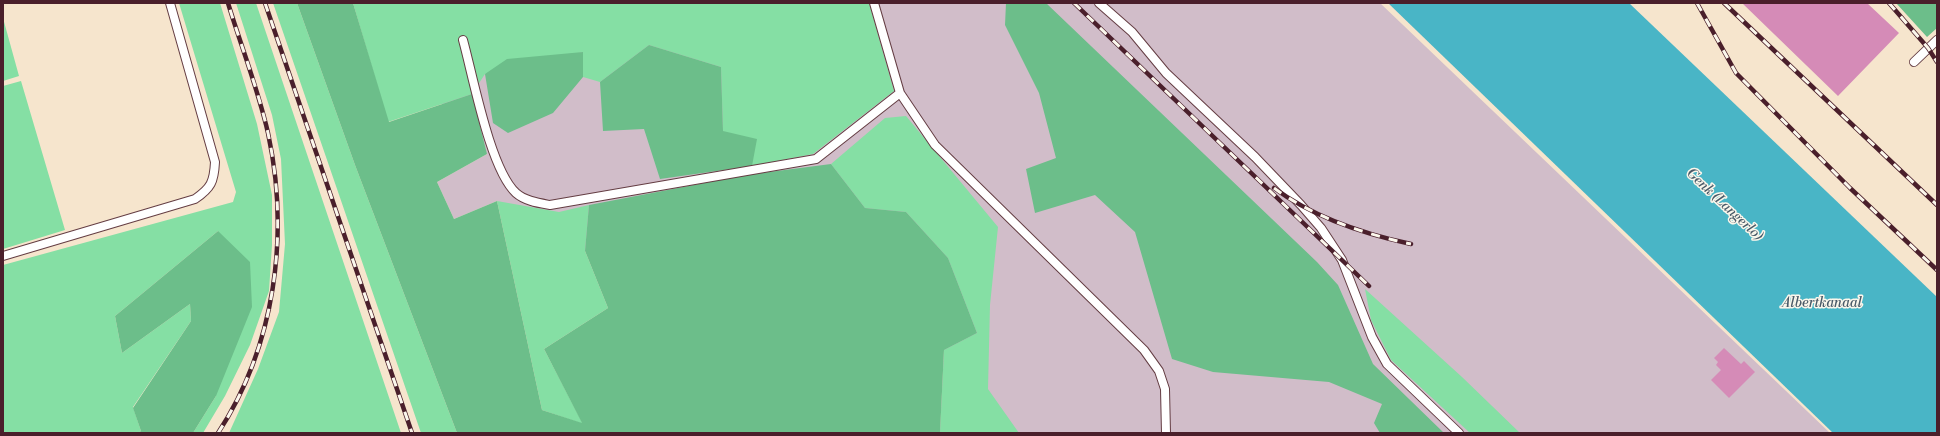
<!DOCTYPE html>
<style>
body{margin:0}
#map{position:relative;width:1940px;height:436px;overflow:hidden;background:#f6e5cd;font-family:"Libre Bodoni",serif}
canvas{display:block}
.frame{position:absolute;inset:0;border:4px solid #4a1f2b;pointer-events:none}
</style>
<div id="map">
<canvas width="1940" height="436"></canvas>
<div class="frame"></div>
</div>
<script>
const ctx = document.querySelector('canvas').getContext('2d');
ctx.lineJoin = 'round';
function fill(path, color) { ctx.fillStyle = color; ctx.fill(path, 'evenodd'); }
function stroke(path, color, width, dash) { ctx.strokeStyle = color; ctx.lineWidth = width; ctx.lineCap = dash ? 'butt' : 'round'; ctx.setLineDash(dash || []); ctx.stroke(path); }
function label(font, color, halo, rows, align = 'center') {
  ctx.font = font + ' "Libre Bodoni",serif'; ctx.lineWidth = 3; ctx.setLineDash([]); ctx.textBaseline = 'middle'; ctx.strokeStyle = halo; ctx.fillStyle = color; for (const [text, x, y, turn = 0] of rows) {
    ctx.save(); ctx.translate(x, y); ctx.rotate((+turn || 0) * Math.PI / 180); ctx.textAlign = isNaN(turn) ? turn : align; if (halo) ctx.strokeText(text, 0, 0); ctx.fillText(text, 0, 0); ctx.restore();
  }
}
fill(new Path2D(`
 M353,3H1380L1830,433H940L944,350L585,251L497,201L454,219L437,182L487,154Z`), '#d1bdc9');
fill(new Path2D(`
 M179,3H220L257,124L272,195V245L269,291L250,345L225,396L203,433H193L216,396L218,231L115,316L122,353L190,304L191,321L133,407L141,431L138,433H3V265L233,202L236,192Z
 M236,3H256L401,433H229L258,369L279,312L285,244L281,159L272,115Z
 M273,3H297L355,165L457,433H421Z
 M353,3H869L894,91L813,154L752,166L723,131L721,67L649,45L600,82L583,77V52L485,74L472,94L388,122Z
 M3,18L19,76L3,81Z
 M21,81L65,230L3,249V86Z
 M906,116L998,227L990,305L988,389L1019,433H940L944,350L977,333L948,258L906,212L865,208L831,164L885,118Z
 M497,201L559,212L589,205L585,251L608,308L544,349L583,424L542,410Z
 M1365,289L1462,377L1520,433H1470L1391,360L1371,320Z`), '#85dfa4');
fill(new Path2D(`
 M297,3H353L389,122L472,94L487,154L437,182L454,219L497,201L542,410L582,423L544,349L608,308L585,251L589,205L746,175L831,164L865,208L906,212L948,258L977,333L944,350L940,433H457L355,165Z
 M1006,3H1046L1317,262L1338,285L1373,364L1444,433H1380L1374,423L1382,404L1329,382L1213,372L1172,359L1135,232L1095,195L1035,213L1026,169L1056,158L1039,93L1005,25Z
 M1896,3H1937V28L1927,37Z
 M649,45L721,67L723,131L757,139L752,166L660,179L644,129L603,131L600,82Z
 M583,52V77L553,113L508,133L493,123L485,74L507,59Z
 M218,231L250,262L252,307L216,396L193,433H138L141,431L133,408L191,321L190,304L122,353L115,316Z`), '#6cbe8a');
fill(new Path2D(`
 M1388,3H1629L1937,297V433H1833Z`), '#49b5c6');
fill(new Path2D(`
 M1742,3H1867L1899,33L1838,96Z
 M1724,348L1741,364L1744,361L1755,372L1729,398L1711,380L1721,370L1716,365L1718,362L1714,358Z`), '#d58bb7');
const service = new Path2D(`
 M874,3L900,93L935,145L1144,350L1159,371L1165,389L1166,433
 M1099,3L1132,32L1166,73L1255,157L1301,205L1321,228L1342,260L1372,337L1387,364L1459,433
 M463,40C473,76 490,169 516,193C525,201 539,203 550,205L816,159L900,93
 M1914,62L1937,40
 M3,256L195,199C211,188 214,182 215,162L170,3`);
stroke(service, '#643d43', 10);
stroke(service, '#fff', 8);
const rail = new Path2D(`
 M265,3L412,433
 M1074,3L1369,286
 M1697,3L1736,73L1850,188L1937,270
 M1724,3L1937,205
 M1889,3L1928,48L1937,62
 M1274,188C1313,217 1364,234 1411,244
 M218,433C275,346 290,235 268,133C258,89 241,46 228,3`);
stroke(rail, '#4a1f2b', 4.5);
stroke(rail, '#fbf7ec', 3, [9]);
label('italic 14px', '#4a5b69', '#fbf7ec', [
 ["Genk (Langerlo)",1724,205,43],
 ["Albertkanaal",1822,304]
]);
</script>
